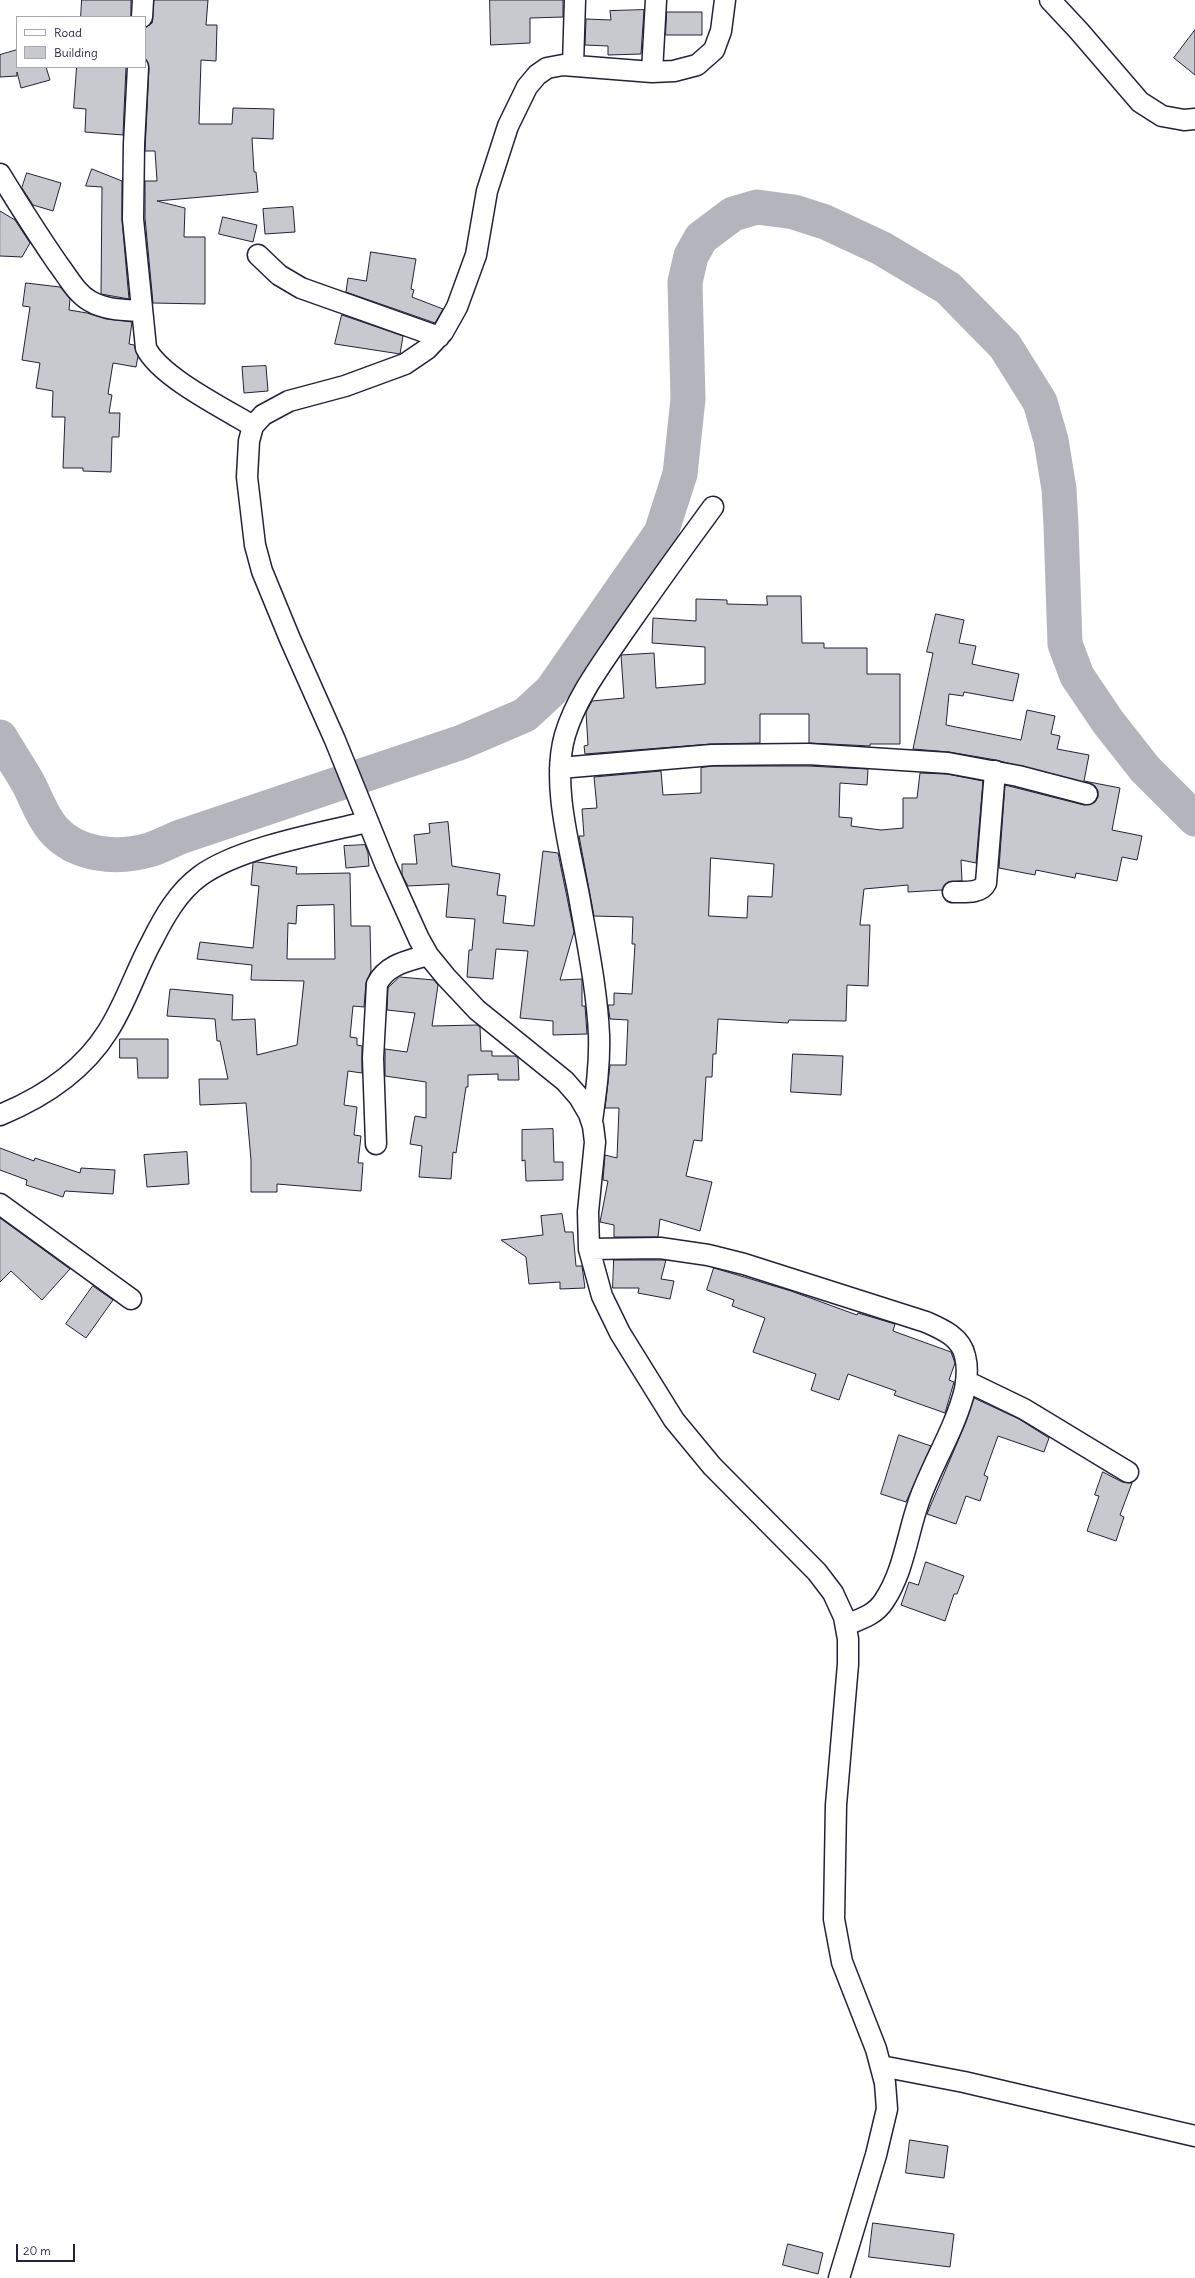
<!DOCTYPE html>
<style>
body{margin:0}
#map{position:relative;width:1195px;height:2278px;overflow:hidden;background:#fff;font-family:Delius,sans-serif}
canvas{display:block}
.legend{position:absolute;left:16px;top:16px;width:130px;height:52px;box-sizing:border-box;background:#fff;border:1px solid #a7a7b1;margin:0;padding:5px 7px;list-style:none;font-size:12px;color:#22223b}
.legend li{display:flex;align-items:center;gap:8px;height:20px}
.legend b{width:20px;border:1px solid #a7a7b1}
.scale{position:absolute;left:16px;top:2244px;width:59px;height:18px;box-sizing:border-box;border:2px solid #22223b;border-top:0;padding-left:5px;font-size:12px;line-height:14px;white-space:nowrap;color:#22223b;-webkit-text-stroke:3px #fff;paint-order:stroke}
</style>
<div id="map">
<canvas width="1195" height="2278"></canvas>
<ul class="legend">
<li><b style="height:5px;background:#fff"></b>Road</li>
<li><b style="height:11px;background:#c8c8cf"></b>Building</li>
</ul>
<div class="scale">20 m</div>
</div>
<script>
const ctx = document.querySelector('canvas').getContext('2d');
ctx.lineJoin = 'round';
function stroke(path, color, width, dash) { ctx.strokeStyle = color; ctx.lineWidth = width; ctx.lineCap = dash ? 'butt' : 'round'; ctx.setLineDash(dash || []); ctx.stroke(path); }
function fill(path, color) { ctx.fillStyle = color; ctx.fill(path, 'evenodd'); }
stroke(new Path2D(`
 M0,737C9,752 18,766 27,781C36,797 41,815 53,829C76,856 117,859 149,850C160,847 170,841 180,837L462,742L525,715L552,690L661,533L680,474L688,399L685,282L691,256L701,238L733,214L757,207L794,212L825,222L881,248L948,288L1005,346L1040,402L1051,440L1059,489L1061,526L1065,644L1077,676L1108,722L1145,769L1195,819`), '#b4b4bc', 35);
const building = new Path2D(`
 M82,0H131V17H81Z
 M154,0H208L206,25H217L216,61L201,60L199,124H232L233,108L274,109L273,139L252,138L254,172H256L258,192L157,201L185,208L184,237H205V304L153,303L145,218V181H157L155,151H145L149,68L145,58V28L152,23Z
 M490,0H563V17L530,18V43L491,45Z
 M644,10L641,54L608,55V46L585,45L586,19L611,20L610,11Z
 M667,12H702V35H666Z
 M1195,30V75L1174,58Z
 M17,50V67H46L50,80L21,88L17,72V76L0,77V55Z
 M77,67H126L123,135L85,132L86,109L74,108Z
 M92,169L122,181V220L129,299L101,294L102,187L86,186Z
 M27,173L61,183L53,211L33,205L22,188Z
 M293,207L295,232L265,234L263,209Z
 M0,211L15,220L30,243L22,257L0,256Z
 M223,217L257,225L253,242L219,234Z
 M371,252L416,259L411,289L414,290L412,297L443,309L435,323L346,292L348,278L366,281Z
 M26,283L60,287L70,299L69,310L87,313L106,319L132,322L129,344L134,345L138,356L136,367L113,363L108,394L112,395L109,413H120L119,437H112L111,472L83,471V468H63L65,417H52L53,391L36,388L40,363L22,360L30,307L23,306Z
 M342,315L403,336L400,354L335,344Z
 M266,366L268,391L244,393L242,367Z
 M767,596H801L802,643H824V648H867V674H900V744H870V746L809,743V714H760V743L711,744L585,754L584,746L588,745L586,712L592,701L624,698L621,655L654,653L656,688L705,684V647L652,643L653,618L696,621V599L727,600V604L767,605Z
 M936,614L964,620L959,643L976,646L972,664L1019,674L1013,701L964,692L963,696L949,694L946,725L1021,740L1027,710L1055,716L1051,734L1060,736L1057,749L1089,755L1084,781L1120,788L1112,830L1142,836L1137,860L1122,857L1117,881L1076,873L1075,878L1036,870L1035,875L999,868L1005,785L1084,805L1095,802L1098,797V791L1095,786L996,760L949,752L913,749L933,653L927,652Z
 M713,766H808L868,769L867,785L840,783L839,817L852,818L851,826L881,830L903,828V798H917L920,773L947,774L983,781L976,863L961,860L962,881L948,882L942,890L908,892V885L864,889L860,925H870L868,986L847,985L846,1021L789,1020L788,1023L718,1019L716,1054H713L712,1077H706L702,1141L694,1140L686,1176L712,1182L700,1231L660,1219L658,1237H614V1225L600,1222L608,1181L603,1180L605,1155L617,1158L619,1108H605L610,1065H626L628,1020L610,1019L608,1005H614V993L632,994L635,944H632L633,917L594,916L579,836H584L582,809L597,808L594,777L661,771L663,795L701,793V768ZM711,858L774,864L772,897L748,896L747,918L709,916Z
 M448,822L452,866L500,874L497,895L506,896L503,923L534,926L543,851L558,853L574,932L560,980L582,979V1006H585L587,1034L553,1035V1021L520,1018L528,951L496,949L493,979L467,977L469,950H472L475,919L446,917L449,884L408,886L402,875V864H417L414,835L430,833L429,824Z
 M365,845L368,853L369,866L346,868L344,846Z
 M257,862L297,867L296,874L350,873L351,926H370L371,971L366,983L364,1007L353,1006L350,1037L357,1038V1045L362,1046V1073L348,1071L344,1105L357,1107L354,1135L361,1136L358,1163H363L361,1191L277,1184V1192H251V1160L246,1103L200,1105L199,1079H228L220,1041H217L215,1019L167,1016L170,989L233,995L232,1020L255,1019L257,1055L297,1045L304,981L251,980L252,965L197,959L200,942L253,948L259,886L251,885L253,863ZM334,905L335,959H287L288,923L296,924L297,906Z
 M400,977L434,980L438,985L432,1026L477,1025L480,1027L481,1051H492V1056H515L518,1058L519,1080H498V1074L468,1075V1087H466L456,1153L453,1152L451,1179L419,1177L422,1146L410,1144L415,1116L426,1118V1082L385,1076V1049L407,1052L415,1013L387,1010L388,988Z
 M120,1039H168V1078H138L137,1058H120Z
 M793,1054L843,1056L841,1095L791,1092Z
 M553,1129L554,1162H563V1180L526,1181L525,1160L522,1161V1130Z
 M0,1148L34,1161L35,1158L80,1173L81,1168L115,1170L113,1194L65,1191L63,1197L26,1185L27,1180L0,1170Z
 M187,1152L189,1184L147,1187L144,1155Z
 M562,1214L565,1232H573L576,1266H582L585,1288L560,1289V1282L529,1284L526,1257L501,1240L543,1235L541,1216Z
 M0,1218L70,1269L42,1300L11,1271L0,1282Z
 M614,1260H666L661,1279L674,1281L670,1299L638,1293L639,1288H613Z
 M714,1268L791,1291L857,1315L858,1313L895,1324L893,1331L951,1352L955,1363L949,1380L954,1382L945,1413L894,1395L896,1391L848,1374L839,1400L811,1390L816,1374L753,1352L765,1318L732,1306L734,1300L707,1290Z
 M93,1286L113,1300L86,1338L66,1324Z
 M974,1398L1019,1419L1049,1438L1044,1452L998,1436L984,1475L988,1477L980,1501L966,1496L956,1524L927,1514L966,1422Z
 M899,1435L931,1446L906,1502L881,1494Z
 M1103,1472L1122,1482L1132,1483L1120,1515L1124,1517L1116,1541L1087,1531L1099,1496L1095,1495Z
 M926,1562L964,1576L957,1594H954L945,1621L901,1605L909,1582L918,1585Z
 M910,2140L948,2146L944,2178L906,2173Z
 M873,2223L954,2234L950,2267L869,2257Z
 M788,2244L823,2253L818,2274L783,2265Z`);
fill(building, '#c8c8cf');
stroke(building, '#22223b', 1);
const minor = new Path2D(`
 M725,0L721,31L714,50L697,65L674,71L652,72L563,65L547,68L537,75L527,87L508,126L487,191L476,255L457,307L443,332L427,349L405,364L345,386L289,401L263,415L253,426L249,441L247,477L255,545L262,571L290,639L335,740L386,866L419,939L428,955L446,977L477,1010L565,1081L579,1097L589,1114L593,1126L595,1142L588,1212L589,1249L602,1296L620,1333L674,1420L712,1466L817,1572L833,1593L844,1617L848,1639V1664L836,1805L834,1919L842,1962L876,2049L885,2083L887,2109L876,2155L839,2278
 M1050,0L1079,31L1140,102L1162,116L1184,120L1195,119
 M142,17L143,0
 M573,65L575,0
 M138,67L134,144L133,219L146,348C160,377 225,409 253,426
 M652,72L656,0
 M0,174C19,205 38,235 58,264C68,277 76,293 90,301C105,310 125,310 141,311
 M258,255L279,275L301,288L439,337
 M560,768L712,755L808,754L948,763L1018,776L1087,794
 M953,892C964,892 981,894 986,883L995,771
 M0,1115C44,1097 83,1071 108,1031C126,1003 136,970 152,941C164,917 178,892 200,876C238,848 320,833 367,822
 M592,1121C596,1092 600,1064 599,1035C597,989 587,942 579,896C570,848 551,783 565,735C576,698 601,665 622,634C652,591 682,549 713,507
 M376,1144L373,1058L377,984C387,964 408,961 428,955
 M0,1204L131,1299
 M589,1249L660,1248L708,1255L744,1264L926,1322C942,1329 961,1337 965,1356C968,1367 967,1378 965,1389C956,1427 932,1464 919,1501C907,1535 904,1571 884,1601C875,1615 861,1619 846,1625
 M966,1381L1024,1409L1128,1472
 M881,2066L964,2082L1195,2136`);
stroke(minor, '#22223b', 23);
stroke(minor, '#fff', 20);
</script>
